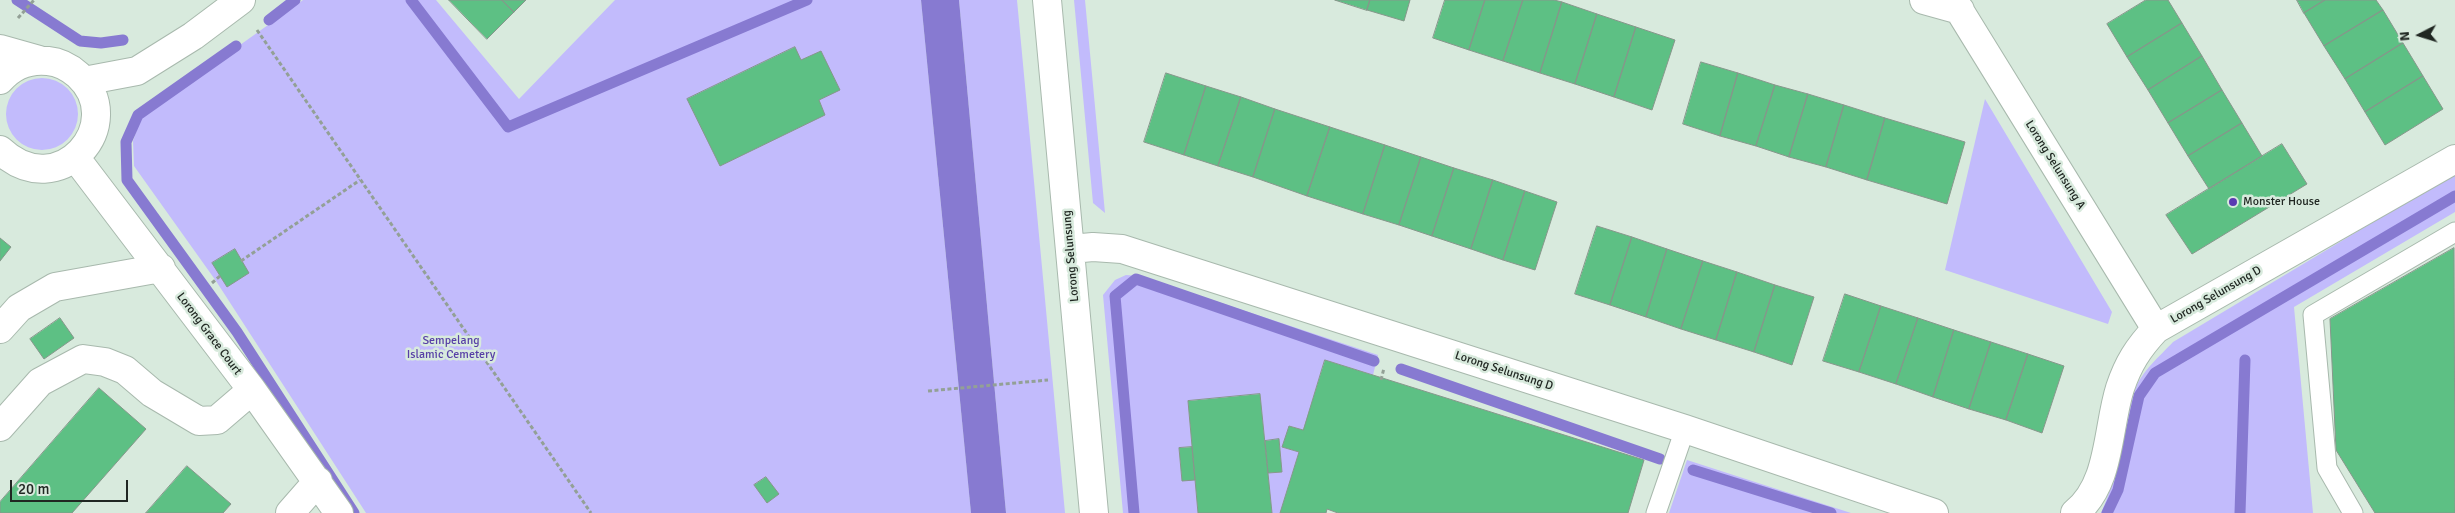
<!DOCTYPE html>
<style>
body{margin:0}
#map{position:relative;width:2455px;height:513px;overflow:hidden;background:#d8eadd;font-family:Signika,sans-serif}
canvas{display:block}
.north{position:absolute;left:2395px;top:10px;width:50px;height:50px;-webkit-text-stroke:4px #d8eadd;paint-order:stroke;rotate:265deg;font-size:14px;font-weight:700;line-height:20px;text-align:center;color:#202722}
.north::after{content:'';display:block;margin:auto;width:18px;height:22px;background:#202722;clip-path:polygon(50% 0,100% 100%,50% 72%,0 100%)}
.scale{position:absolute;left:10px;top:480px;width:118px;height:22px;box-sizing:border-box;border:2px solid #202722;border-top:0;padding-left:6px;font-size:15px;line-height:18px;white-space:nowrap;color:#202722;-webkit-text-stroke:4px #d8eadd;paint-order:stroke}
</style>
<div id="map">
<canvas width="2455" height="513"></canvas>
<div class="north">N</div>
<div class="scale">20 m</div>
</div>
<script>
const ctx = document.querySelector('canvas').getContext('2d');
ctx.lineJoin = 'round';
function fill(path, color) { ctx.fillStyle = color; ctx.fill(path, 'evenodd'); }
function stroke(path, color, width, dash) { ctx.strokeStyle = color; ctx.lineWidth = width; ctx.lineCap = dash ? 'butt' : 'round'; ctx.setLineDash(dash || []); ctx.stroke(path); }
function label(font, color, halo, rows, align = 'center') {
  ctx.font = font + ' Signika,sans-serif'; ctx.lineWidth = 5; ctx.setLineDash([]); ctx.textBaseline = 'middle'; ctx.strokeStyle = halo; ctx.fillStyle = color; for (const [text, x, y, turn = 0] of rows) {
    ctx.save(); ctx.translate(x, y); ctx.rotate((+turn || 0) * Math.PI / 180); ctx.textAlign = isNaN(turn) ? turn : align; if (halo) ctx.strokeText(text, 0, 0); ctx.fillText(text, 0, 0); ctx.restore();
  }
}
fill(new Path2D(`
 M303,0H436L519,99L615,0H921L971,513H366L216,281L134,166L133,141L142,115Z
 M959,0H1017L1065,513H1006Z
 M1074,0H1085L1105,213L1093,203Z
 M6 114a36 36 0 1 1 72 0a36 36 0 1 1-72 0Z
 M1985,99L2112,312L2108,324L1945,270Z
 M2455,173V212L2294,307L2313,513H2101C2120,472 2121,431 2135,390C2141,372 2160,356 2173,342Z
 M1126,275L1140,276L1378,355L1373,375L1325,360L1303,430L1289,426L1282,447L1299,452L1280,513H1272L1268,473L1282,472L1279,440L1265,441L1260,394L1188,401L1192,447L1179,448L1182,480H1195L1198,513H1123L1103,295L1115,280Z
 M1687,460L1851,513H1669Z`), '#c2bbfc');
fill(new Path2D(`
 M921,0H959L1006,513H971Z`), '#877ad1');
stroke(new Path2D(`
 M17,0L80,41L101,43L123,40
 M411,0L508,127L807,0
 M269,20L295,0
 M236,46L138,115L126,142L127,180L237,332L354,513
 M1401,369L1660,459
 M1693,470L1831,513
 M1134,513L1115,296L1136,279L1374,361
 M2107,513L2118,490L2139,396L2155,373L2455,196
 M2240,513L2245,360`), '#877ad1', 11);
const building = new Path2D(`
 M449,0H502L514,12L487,39Z
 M502,0H526L514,12Z
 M1335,0H1370L1367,10Z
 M1370,0H1410L1404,21L1367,10Z
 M1445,0H1485L1469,50L1433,38Z
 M1485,0H1523L1503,61L1469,50Z
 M1523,0H1554L1562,2L1540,73L1503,61Z
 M2146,0H2168L2182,23L2127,57L2107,24Z
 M2297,0H2325L2304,13Z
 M2325,0H2376L2383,10L2324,46L2304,13Z
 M1562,2L1597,14L1575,84L1540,73Z
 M2383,10L2403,43L2345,79L2324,46Z
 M1597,14L1636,27L1614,97L1575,84Z
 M2182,23L2202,56L2148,90L2127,57Z
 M1636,27L1675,40L1652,110L1614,97Z
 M2403,43L2423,76L2365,112L2345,79Z
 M795,47L801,60L821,51L840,90L819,100L825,115L720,166L687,99Z
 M2202,56L2222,90L2168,123L2148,90Z
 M1701,62L1738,73L1720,136L1683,124Z
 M1166,73L1206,86L1184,155L1144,142Z
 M1738,73L1775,85L1756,146L1720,136Z
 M2423,76L2443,109L2385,145L2365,112Z
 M1775,85L1808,94L1789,157L1756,146Z
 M1206,86L1241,97L1218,166L1184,155Z
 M2222,90L2242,123L2188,156L2168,123Z
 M1808,94L1844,105L1826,167L1789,157Z
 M1241,97L1275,109L1253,177L1218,166Z
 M1844,105L1885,118L1867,180L1826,167Z
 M1275,109L1330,127L1307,196L1253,177Z
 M1885,118L1965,142L1947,204L1867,180Z
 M2242,123L2262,156L2209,189L2188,156Z
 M1330,127L1385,145L1363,214L1307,196Z
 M2282,144L2307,184L2192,254L2166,215Z
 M1385,145L1421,157L1399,225L1363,214Z
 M1421,157L1454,168L1432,236L1399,225Z
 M1454,168L1493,180L1471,249L1432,236Z
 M1493,180L1525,191L1503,260L1471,249Z
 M1525,191L1557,202L1535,270L1503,260Z
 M1597,226L1632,237L1610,305L1575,294Z
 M1632,237L1667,249L1646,317L1610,305Z
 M0,238L11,247L0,261Z
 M2454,248L2455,513H2375L2336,450L2330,319Z
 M235,249L249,273L227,287L212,263Z
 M1667,249L1703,261L1681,329L1646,317Z
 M1703,261L1737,272L1716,340L1681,329Z
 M1737,272L1775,285L1754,352L1716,340Z
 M1775,285L1814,297L1792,365L1754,352Z
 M1845,294L1881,306L1859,372L1823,361Z
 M1881,306L1918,318L1896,384L1859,372Z
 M60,318L74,338L44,359L30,339Z
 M1918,318L1954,330L1933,397L1896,384Z
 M1954,330L1991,342L1969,409L1933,397Z
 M1991,342L2028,354L2006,420L1969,409Z
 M2028,354L2064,366L2042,433L2006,420Z
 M1325,360L1644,460L1628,513H1338L1327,509L1326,513H1280L1299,452L1282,447L1289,426L1303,430Z
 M99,388L146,429L72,513H0V502Z
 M1260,394L1272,513H1198L1188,401Z
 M1279,439L1282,472L1268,473L1265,441Z
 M1192,447L1195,480L1182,481L1179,448Z
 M187,466L231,504L223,513H146Z
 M766,477L779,494L767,503L754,485Z`);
fill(building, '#5dc084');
stroke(building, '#86978b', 1);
const service = new Path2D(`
 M1656,513L1685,429
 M2353,513L2327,468L2313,315L2455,232`);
const minor = new Path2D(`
 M1047,0L1094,513
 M1924,0L1960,10
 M1953,0L2156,329
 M0,49L39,60
 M0,80C12,66 29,59 48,61C59,62 69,67 78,75C130,123 59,206 0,150
 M84,81L137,71L193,36L241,0
 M75,157L252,390L339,513
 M1071,249L1093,247L1122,249L1685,429L1934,513
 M0,329L19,308L55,287L161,268
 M0,427L40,382L83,359L105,362L125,370L152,393L199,421L217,420L252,390
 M290,513L318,481
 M2075,513C2111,484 2107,429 2120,388C2128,364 2138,348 2156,329L2455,159`);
stroke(service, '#a8b9ad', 21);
stroke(minor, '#a8b9ad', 30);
stroke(new Path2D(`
 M18,18L34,0
 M257,30L591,513
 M241,261L360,180
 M212,283L220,276
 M1381,380L1384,368
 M928,391L1048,380`), '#93a096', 3, [4, 2.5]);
stroke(service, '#fff', 19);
stroke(minor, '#fff', 28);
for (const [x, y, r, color] of [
 [2233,202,5,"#593ab2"]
]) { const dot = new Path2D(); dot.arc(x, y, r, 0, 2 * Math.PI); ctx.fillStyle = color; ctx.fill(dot); stroke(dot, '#d8eadd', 2); }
label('12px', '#202722', '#d8eadd', [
 ["Lorong Selunsung A",2055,165,58],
 ["Lorong Selunsung",1071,256,-95],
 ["Lorong Selunsung D",2216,295,-30],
 ["Lorong Grace Court",209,334,53],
 ["Lorong Selunsung D",1504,371,18]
]);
label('12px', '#202722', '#d8eadd', [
 ["Monster House",2243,202]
], 'left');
label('12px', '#573fa6', '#d8eadd', [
 ["Sempelang",451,341],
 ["Islamic Cemetery",451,355]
]);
</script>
